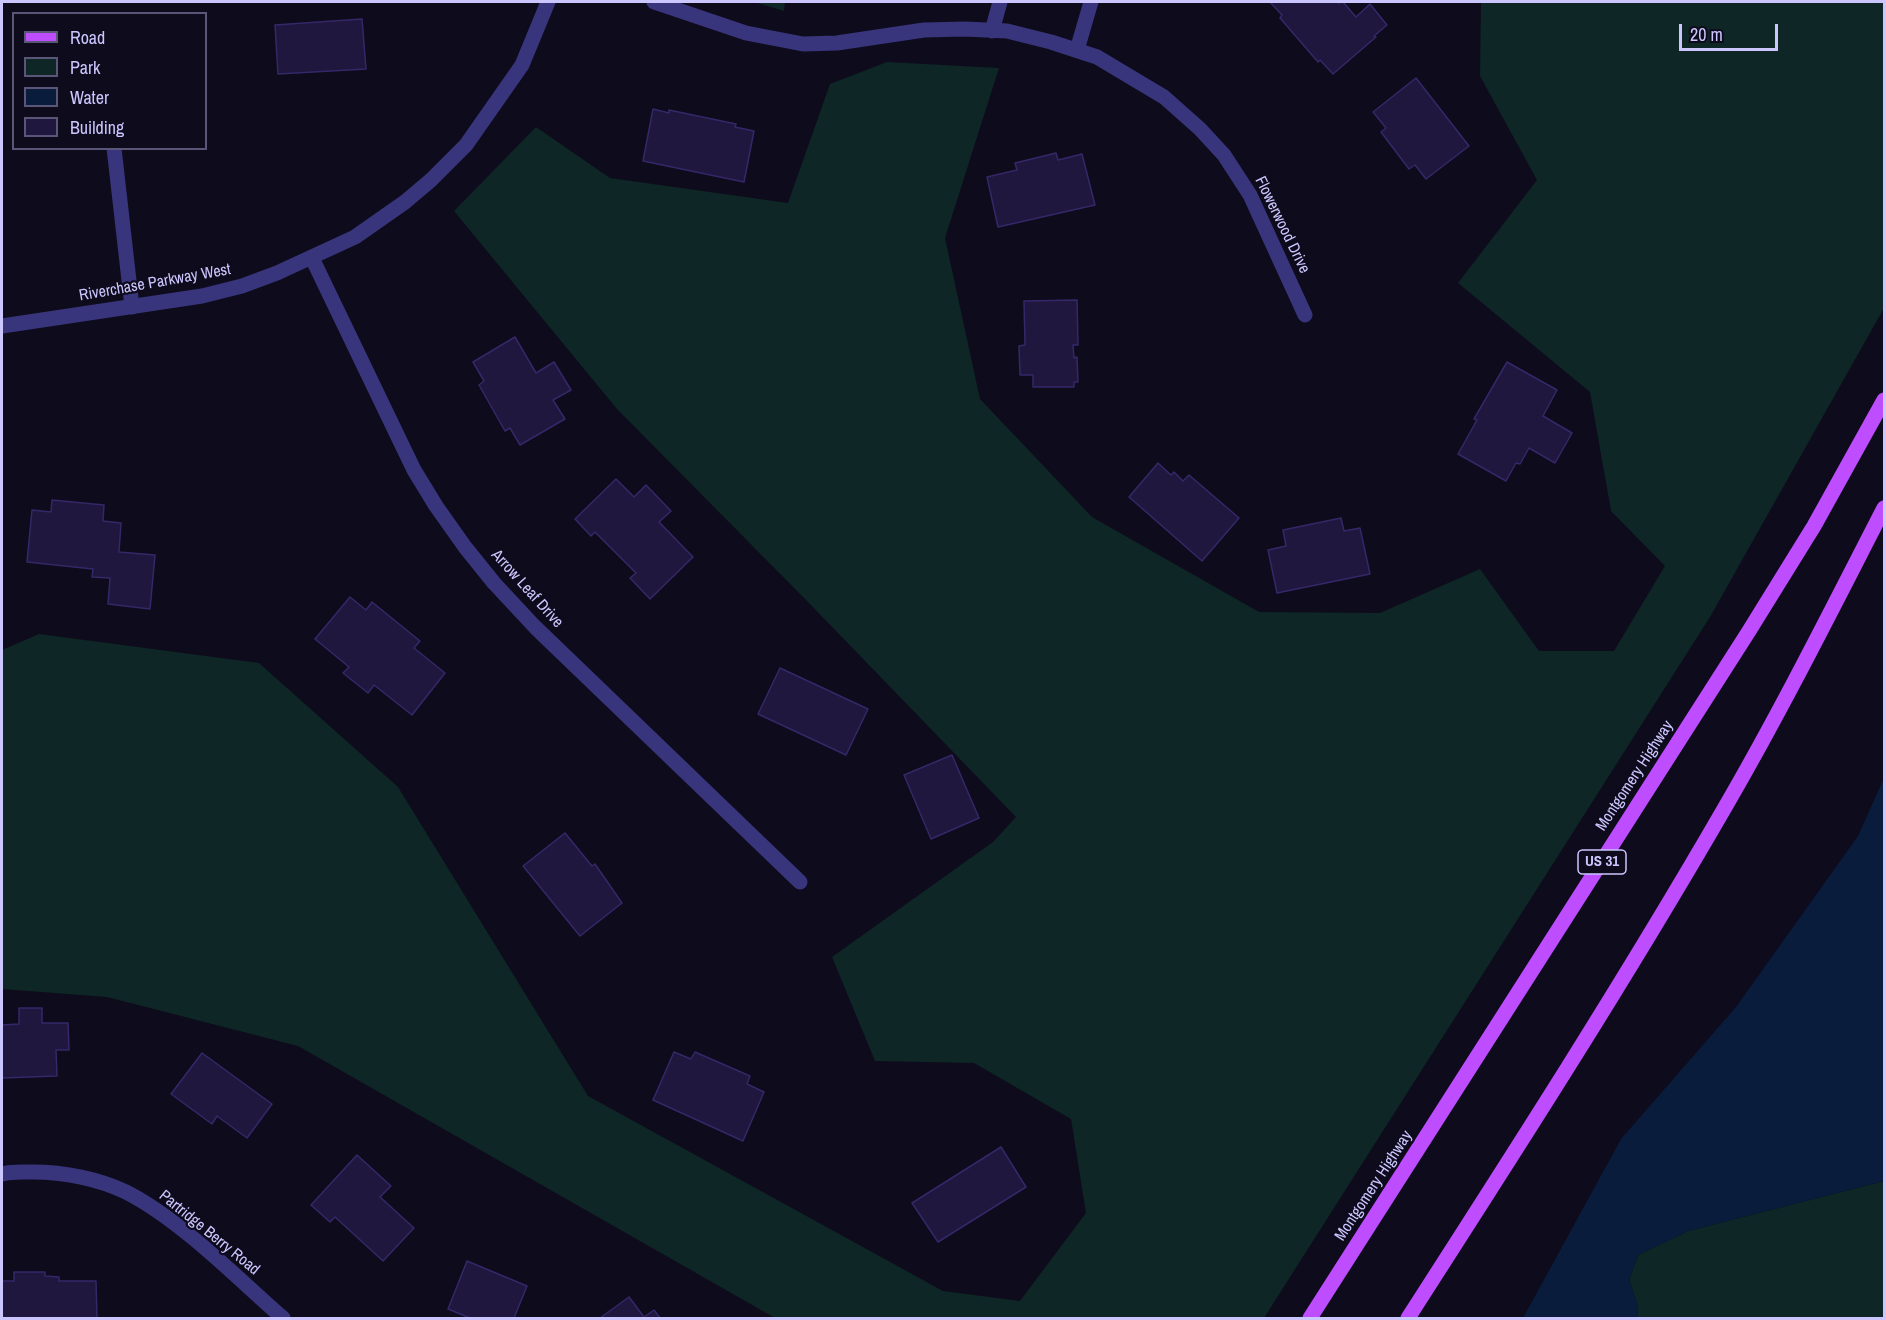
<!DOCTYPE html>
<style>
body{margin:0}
#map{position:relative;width:1886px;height:1320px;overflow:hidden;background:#0e0b1c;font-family:"Archivo Narrow",sans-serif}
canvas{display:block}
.frame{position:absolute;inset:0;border:3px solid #ccc6ff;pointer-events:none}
.legend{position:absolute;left:12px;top:12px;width:195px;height:138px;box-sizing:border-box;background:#0e0b1c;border:2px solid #5a5677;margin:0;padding:8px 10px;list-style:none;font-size:18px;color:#ccc6ff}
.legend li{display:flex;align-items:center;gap:12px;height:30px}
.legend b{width:30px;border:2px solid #5a5677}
.scale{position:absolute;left:1679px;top:24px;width:99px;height:27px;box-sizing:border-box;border:3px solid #ccc6ff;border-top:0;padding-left:8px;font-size:18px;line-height:21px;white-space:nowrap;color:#ccc6ff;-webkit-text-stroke:4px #0e0b1c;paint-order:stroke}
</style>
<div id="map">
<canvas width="1886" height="1320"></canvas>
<div class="frame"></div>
<ul class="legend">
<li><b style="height:8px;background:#bd4dff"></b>Road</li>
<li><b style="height:16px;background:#0e2625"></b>Park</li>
<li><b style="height:16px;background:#0a1c3c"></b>Water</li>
<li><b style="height:16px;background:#1f173d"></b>Building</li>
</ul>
<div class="scale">20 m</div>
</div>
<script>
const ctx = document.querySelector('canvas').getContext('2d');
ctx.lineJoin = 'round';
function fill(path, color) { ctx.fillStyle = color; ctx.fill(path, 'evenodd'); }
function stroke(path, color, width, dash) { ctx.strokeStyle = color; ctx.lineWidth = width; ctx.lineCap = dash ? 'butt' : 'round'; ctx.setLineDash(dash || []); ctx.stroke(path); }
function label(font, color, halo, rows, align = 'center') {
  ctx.font = font + ' "Archivo Narrow",sans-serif'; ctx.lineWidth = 4.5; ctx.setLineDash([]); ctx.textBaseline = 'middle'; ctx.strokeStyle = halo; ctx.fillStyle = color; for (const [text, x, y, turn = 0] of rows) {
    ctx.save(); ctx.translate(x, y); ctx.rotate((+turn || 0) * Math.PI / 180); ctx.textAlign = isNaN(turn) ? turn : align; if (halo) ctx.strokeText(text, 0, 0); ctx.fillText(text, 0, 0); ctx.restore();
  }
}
fill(new Path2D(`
 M754,2H785L784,11Z
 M1481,2H1884V308L1710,617L1264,1318H775L298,1046L107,997L2,989V650L39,634L259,663L398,787L588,1096L943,1291L1020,1301L1086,1213L1071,1119L974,1063L875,1061L832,957L993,842L1016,817L808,602L617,409L454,211L536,127L610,178L788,203L830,84L887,62L999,68L945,238L980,399L1092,517L1259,612L1380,613L1480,569L1539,651H1614L1665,566L1611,511L1590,392L1458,283L1537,180L1480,76Z
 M1884,1181V1318H1637L1638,1306L1629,1280L1638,1255L1688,1231Z`), '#0e2625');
fill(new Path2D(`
 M1884,778V1181L1688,1231L1638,1255L1629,1280L1638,1306L1637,1318H1523L1621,1139L1736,1007L1858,836Z`), '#0a1c3c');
const building = new Path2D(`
 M1270,2H1338L1339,3L1343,2L1356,17L1370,4L1387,25L1374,36L1376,37L1333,74L1320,60L1318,62L1280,18L1282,15Z
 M362,19L366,69L278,74L275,25Z
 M1416,78L1469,146L1426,179L1415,165L1409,169L1381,132L1386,128L1373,112Z
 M653,109L669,113V110L736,124L735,127L754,131L744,182L643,161Z
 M1056,153L1058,160L1082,154L1095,205L998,227L987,177L1017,170L1015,163Z
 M1077,300L1078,345H1073L1074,358L1077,357L1078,382H1074V387H1033V375H1020L1019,346L1025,345L1024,301Z
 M515,337L536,373L554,362L571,390L553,400L565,419L520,445L510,428L505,431L479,385L484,381L473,362Z
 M1507,362L1557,390L1543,416L1572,433L1555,463L1529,448L1520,464L1516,463L1506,481L1458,454L1477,420L1474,419Z
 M1158,463L1171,475L1174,472L1183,481L1189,475L1239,518L1202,561L1129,497Z
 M616,479L634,497L646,485L671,511L659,522L693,557L650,599L630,578L636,573L595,532L591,536L575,519Z
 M52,500L104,505L103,521L121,523L119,552L155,555L150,609L108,604L110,578L92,577L93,569L27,562L32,510L51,512Z
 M1341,518L1344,531L1360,528L1370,574L1277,593L1268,550L1286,546L1283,530Z
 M350,597L366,610L372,602L420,641L414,648L445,673L412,715L374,685L368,693L343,673L349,667L315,639Z
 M780,668L868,709L846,755L758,714Z
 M952,755L979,818L931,839L904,775Z
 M565,833L592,866L595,864L622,903L580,936L523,866Z
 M19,1008H42V1023H68L69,1050H56L57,1076L2,1078V1025L19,1024Z
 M674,1052L691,1059L695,1052L750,1076L747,1084L764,1092L743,1141L653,1100Z
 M202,1053L272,1104L247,1138L217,1116L212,1124L171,1094Z
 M1001,1147L1026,1187L938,1242L912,1203Z
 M357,1155L391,1186L380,1197L414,1228L383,1261L335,1217L330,1222L311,1205Z
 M467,1261L527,1286L514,1318H470L448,1309Z
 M14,1272H45V1276L59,1277V1281H96L97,1318H2V1281H14Z
 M629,1297L644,1317L654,1310L660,1318H600Z`);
fill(building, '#1f173d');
stroke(building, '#352869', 1.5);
stroke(new Path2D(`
 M654,2L746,33L803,44L837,43L924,30L965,29L1007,31L1051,42L1097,57L1164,97L1200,129L1224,155L1250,195L1305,315
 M992,31L1000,2
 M1077,50L1091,2
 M114,148L132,307
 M312,258L414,470L436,506L465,547L494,583L535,627L800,882
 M2,1174C12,1171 23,1172 33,1172C64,1172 99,1179 126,1192C181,1220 237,1278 283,1318`), '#38357c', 15);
stroke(new Path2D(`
 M2,326L202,296L242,286L277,273L355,237L405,202L431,180L466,145L522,65L548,2`), '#38357c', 15);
stroke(new Path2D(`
 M1310,1318L1749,631L1814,526L1884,400
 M1408,1318C1516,1150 1624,982 1724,809C1781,711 1832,609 1884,508`), '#bd4dff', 15);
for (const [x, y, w] of [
 [1602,862,48]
]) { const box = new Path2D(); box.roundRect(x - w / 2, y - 12, w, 24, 4.5); ctx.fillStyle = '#0e0b1c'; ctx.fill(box); stroke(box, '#ccc6ff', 1.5); }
label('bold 15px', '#ccc6ff', null, [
 ["US 31",1602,862]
]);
label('16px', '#ccc6ff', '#0e0b1c', [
 ["Flowerwood Drive",1282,225,64],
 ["Riverchase Parkway West",155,283,-10],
 ["Arrow Leaf Drive",527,589,48],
 ["Montgomery Highway",1635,776,-57],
 ["Montgomery Highway",1374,1186,-57],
 ["Partridge Berry Road",209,1233,39]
]);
</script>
